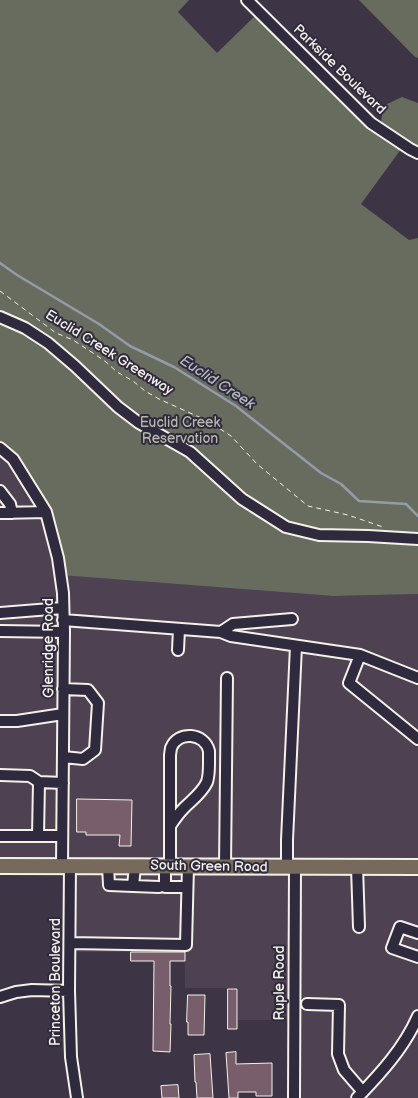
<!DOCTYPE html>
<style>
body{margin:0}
canvas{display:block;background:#3d3446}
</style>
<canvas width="418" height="1098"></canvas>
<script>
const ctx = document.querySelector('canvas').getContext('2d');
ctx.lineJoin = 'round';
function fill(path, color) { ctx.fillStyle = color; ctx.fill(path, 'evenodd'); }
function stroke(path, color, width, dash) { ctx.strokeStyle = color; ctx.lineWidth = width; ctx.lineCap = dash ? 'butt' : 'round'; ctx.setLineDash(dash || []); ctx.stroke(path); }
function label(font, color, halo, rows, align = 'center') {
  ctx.font = font + ' "Balsamiq Sans",sans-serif'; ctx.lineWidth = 4; ctx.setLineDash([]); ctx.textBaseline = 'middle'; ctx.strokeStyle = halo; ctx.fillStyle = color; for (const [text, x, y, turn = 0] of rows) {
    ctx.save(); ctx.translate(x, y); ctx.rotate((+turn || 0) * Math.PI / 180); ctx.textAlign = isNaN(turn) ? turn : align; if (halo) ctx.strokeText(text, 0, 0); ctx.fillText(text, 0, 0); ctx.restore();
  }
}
fill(new Path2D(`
 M0,448L46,512L61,575L333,596L418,594V1098H364L376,1086L373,1083L357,1098H294V1020H238V988H185V952H69L70,865L0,866Z`), '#4e4151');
fill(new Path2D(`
 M0,0H189L178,12L217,53L259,12L371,123L404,145L361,204L409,240L418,238V594L333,596L60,575L46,512L0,448Z
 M359,0H418V58L415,57Z
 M402,97L418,103V147L381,124L383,106Z`), '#676c5f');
stroke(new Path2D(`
 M0,263L17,275L99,324L130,346L174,367L236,406L321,473L341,484L359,501L406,504L418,516`), '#939ca8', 2.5);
const building = new Path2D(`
 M77,799L132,800L131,846H119L120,835H86V832H77Z
 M131,952H185V961H170V986H171L170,1024H171L170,1052L153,1051L154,961H131Z
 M228,989H237V1029H228Z
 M188,995H205L204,1035H188V1022H187Z
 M236,1052V1064L272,1063V1096H256V1092H238V1098H229L226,1053Z
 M210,1054L213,1098H197L196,1082H195L194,1055Z
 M178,1085L179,1098H162L161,1086Z`);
fill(building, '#775e6a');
stroke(building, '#f4f1e8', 1);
const minor = new Path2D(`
 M247,0L371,123L410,149L418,153
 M0,317L25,328L48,343L75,366L118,407L139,423L190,452L242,499L286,527L319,535L368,536L418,539
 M0,448L13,459L46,512L58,558L63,593L64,632L62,865
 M0,491L10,504L12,513
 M0,513L46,512
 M0,613L63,608
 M63,620L221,632L231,636L360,655L418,678
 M0,631L64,632
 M221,632L233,624L292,619
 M178,650L179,629
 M360,655L349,683L418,739
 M0,721H17L63,714
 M63,757L83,759L95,750L98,703L88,690L63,689
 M0,775L30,776L39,782
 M170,826C174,820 179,813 184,808C192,800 202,793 207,782C209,776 209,769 209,763C209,759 209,755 209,751C205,733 178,730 171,748C171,748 170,755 170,755V866
 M0,836H62
 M38,836L39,782L63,783
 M70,865L69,991L71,1057L77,1098
 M108,866L109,885L133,886
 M135,866L133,886L159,887
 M165,866V887H187
 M225,867L227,678
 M287,867V840L296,646
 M357,867L359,927
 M418,933L400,927L392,948L418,957
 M70,943L186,945L188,866
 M0,997L16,992L32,990L69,991
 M307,1004L339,1005L338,1054L344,1070L363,1092
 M294,1098L295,867
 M357,1098C381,1073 404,1048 418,1016`);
const major = new Path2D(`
 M0,866L418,867`);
stroke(minor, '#f4f1e8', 14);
stroke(major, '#f4f1e8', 18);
stroke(new Path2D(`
 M0,291L56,333L73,340L96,355L106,362L117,372L133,381L145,391L159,399L208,421L231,436L257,464L308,506L348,515L383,527`), '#f4f1e8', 1, [5, 4]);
stroke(minor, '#2f2a3d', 10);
stroke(major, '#77695c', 14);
label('14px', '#f4f1e8', '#2f2a3d', [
 ["Parkside Boulevard",339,70,44],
 ["Euclid Creek Greenway",109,353,32],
 ["Glenridge Road",49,648,-90],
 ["South Green Road",209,867,1],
 ["Princeton Boulevard",56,982,-90],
 ["Ruple Road",280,983,-90]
]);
label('14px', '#b5b5aa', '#2f2a3d', [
 ["Euclid Creek",180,423],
 ["Reservation",180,439]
]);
label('italic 15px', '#b4b8bd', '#2f2a3d', [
 ["Euclid Creek",217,383,33]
]);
</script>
